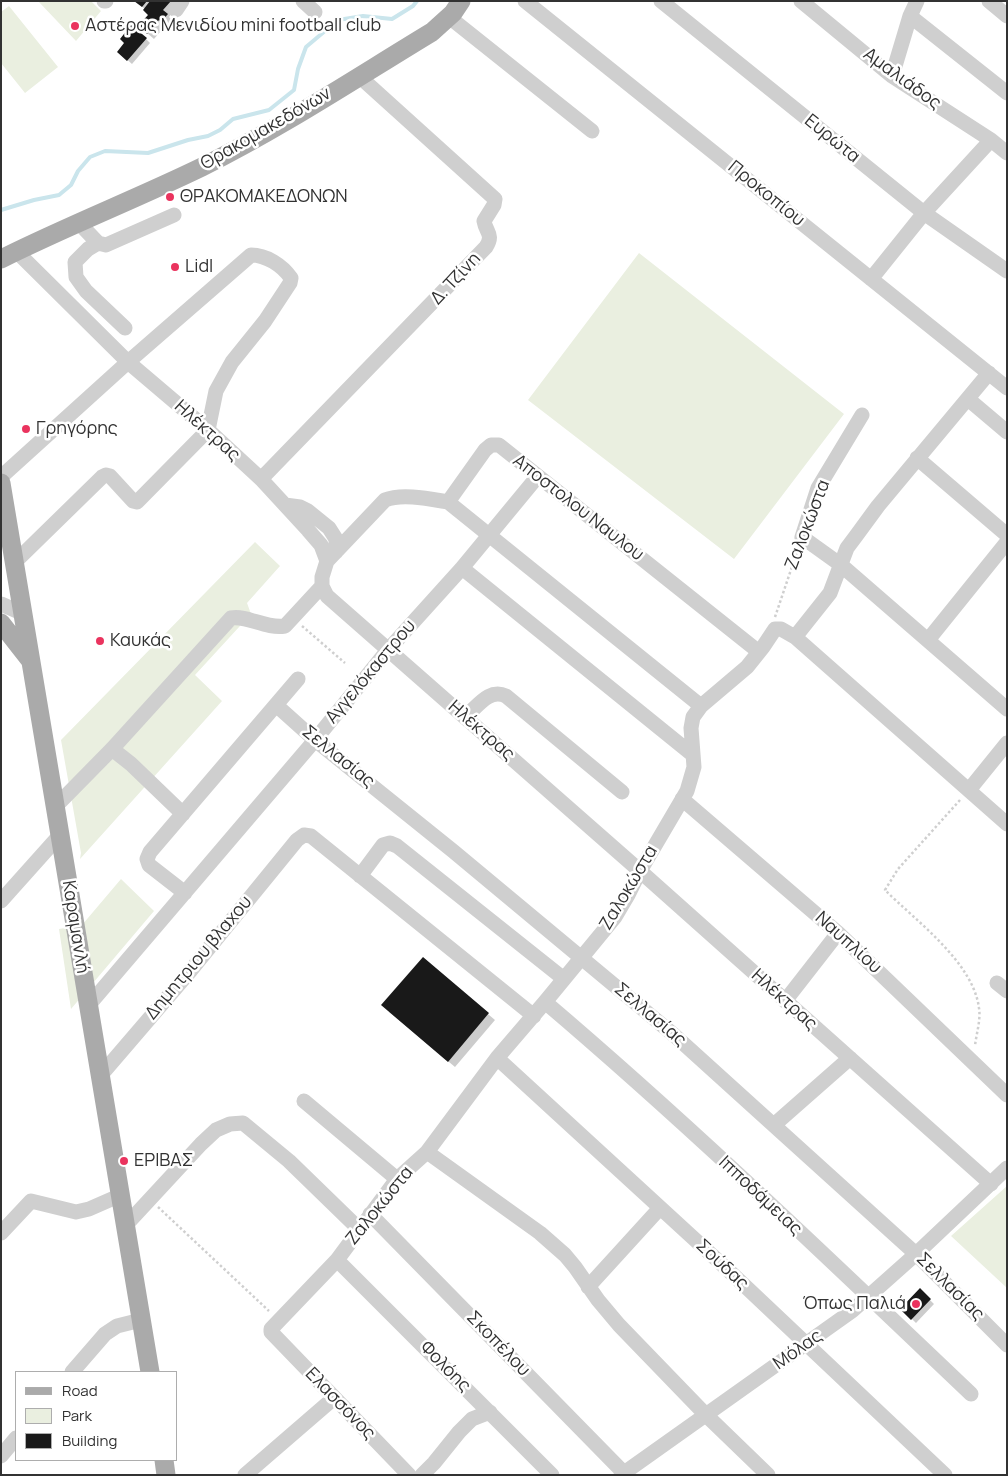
<!DOCTYPE html>
<meta charset="utf-8">
<style>
body{margin:0}
#map{position:relative;width:1008px;height:1476px;overflow:hidden;background:#fff;font-family:Manrope,sans-serif}
canvas{display:block}
.frame{position:absolute;inset:0;border:2px solid #323232;pointer-events:none}
.legend{position:absolute;left:15px;top:1371px;width:162px;height:90px;box-sizing:border-box;background:#fff;border:1px solid #adadad;margin:0;padding:6px 9px;list-style:none;font-size:15px;color:#323232}
.legend li{display:flex;align-items:center;gap:10px;height:25px}
.legend b{width:25px;border:1px solid #adadad}
</style>
<div id="map">
<canvas width="1008" height="1476"></canvas>
<div class="frame"></div>
<ul class="legend">
<li><b style="height:6px;background:#aaa"></b>Road</li>
<li><b style="height:14px;background:#eaefe0"></b>Park</li>
<li><b style="height:14px;background:#191919"></b>Building</li>
</ul>
</div>
<script>
const ctx = document.querySelector('canvas').getContext('2d');
ctx.lineJoin = 'round';
function fill(path, color) { ctx.fillStyle = color; ctx.fill(path, 'evenodd'); }
function stroke(path, color, width, dash) { ctx.strokeStyle = color; ctx.lineWidth = width; ctx.lineCap = dash ? 'butt' : 'round'; ctx.setLineDash(dash || []); ctx.stroke(path); }
function label(font, color, halo, rows, align = 'center') {
  ctx.font = font + ' Manrope,sans-serif'; ctx.lineWidth = 5; ctx.setLineDash([]); ctx.textBaseline = 'middle'; ctx.strokeStyle = halo; ctx.fillStyle = color; for (const [text, x, y, turn = 0] of rows) {
    ctx.save(); ctx.translate(x, y); ctx.rotate((+turn || 0) * Math.PI / 180); ctx.textAlign = isNaN(turn) ? turn : align; if (halo) ctx.strokeText(text, 0, 0); ctx.fillText(text, 0, 0); ctx.restore();
  }
}
fill(new Path2D(`
 M38,1H91L101,11L76,41Z
 M9,6L58,67L25,93L1,63V12Z
 M639,253L844,414L734,559L528,400Z
 M255,542L280,566L247,603L251,614L195,675L222,701L80,859L81,853L61,740Z
 M121,879L154,911L71,1009L59,929L82,925Z
 M1007,1186V1288L951,1236Z`), '#eaefe0');
fill(new Path2D(`
 M135,1H178L181,3L169,17L173,21L168,27L166,25L154,39L146,32L149,15L145,9Z
 M146,39L150,43L132,64L122,55Z
 M423,959L495,1020L455,1067L389,1012Z
 M920,1290L934,1304L916,1323L902,1309Z`), '#0003');
stroke(new Path2D(`
 M1,210L34,200L59,195L71,185L78,171L90,157L105,151L148,153L188,140L208,136L220,130L233,119L269,110L294,90L298,69L306,47L338,20L363,16L392,19L413,6L417,1`), '#cae5ec', 4);
fill(new Path2D(`
 M134,1H147L142,7Z
 M150,1H171L163,10L168,14L161,22L159,20L147,34L138,26L148,15L143,10Z
 M131,25L147,38L127,61L117,52L124,43L120,39Z
 M423,957L489,1013L448,1062L381,1005Z
 M920,1288L931,1299L911,1320L900,1309Z`), '#191919');
stroke(new Path2D(`
 M775,617L798,549
 M302,626L345,663
 M960,800L898,869L885,890C916,921 973,962 979,1008C981,1020 976,1035 975,1046
 M158,1207L269,1311`), '#cfcfcf', 2.5, [2.5, 2.5]);
stroke(new Path2D(`
 M104,1H106
 M303,1L315,12
 M525,1L1007,388
 M661,1L924,213L1007,271
 M801,1L892,76L991,140L1007,153
 M989,1L1007,16
 M176,10L182,1
 M910,16L1007,93
 M449,17L592,131
 M892,76L910,16L917,1
 M78,222L98,243L106,245L174,215
 M98,243L88,249L75,262L76,277L86,291L125,328
 M16,251L128,362L208,430L261,479L308,530L321,545L327,561L322,577V586L327,596L640,871L991,1184
 M871,279L924,213L991,140
 M968,399L1007,432
 M862,415L818,488L802,537L841,565L1007,709
 M917,458L1007,535
 M1,477L128,362L251,255C266,255 282,265 291,278L290,283L265,321L232,362L216,391L208,430L137,502L133,501L110,476L106,475L102,477L14,563
 M261,479L486,247C494,234 486,233 484,221L494,205L495,199L360,77
 M285,505L300,507L308,511L329,528L336,539V552
 M327,561L385,500C402,493 430,499 448,502
 M462,568L693,755
 M1,604L24,614
 M795,637L830,593L847,548L856,536L878,506L989,373
 M928,640L1007,542
 M276,705L315,740L453,851L674,1035L916,1254L1007,1345
 M701,706L448,502L485,450L491,445H499L759,652
 M465,717C478,706 489,688 506,696L622,792
 M112,749L131,764L183,814
 M969,790L1007,743
 M682,799L838,933L1007,1095
 M55,807L112,749L231,618C248,615 265,629 285,626L322,586
 M360,876L383,845L390,843L397,846L564,979
 M185,893L149,865L147,859L150,852L298,679
 M1,901L60,835
 M997,983L1007,991
 M785,1001L838,933
 M545,1002C692,1127 831,1261 971,1394
 M88,1006L315,740L388,650L462,568L538,476
 M497,1058L727,1269L945,1475
 M100,1076L191,970L297,840L304,835L311,836L534,1016
 M304,1101L397,1179
 M775,1124L850,1058
 M427,1152L540,1233L565,1255L575,1267L598,1300L619,1325L706,1415L768,1475
 M370,1214L626,1475
 M126,1225L201,1144L216,1130L230,1124L243,1123L289,1161L359,1229
 M1,1233L31,1201L76,1212L89,1209L121,1195
 M337,1260L552,1475
 M588,1287L660,1208
 M72,1372L105,1334L117,1326L141,1320
 M1,1456L16,1438
 M245,1475L334,1398
 M409,1475L271,1332V1329L337,1260L397,1179L427,1152L497,1058L545,1002L615,917L628,895L640,871L687,791L694,767L691,728L693,717L701,706L747,667L763,647L775,629H781L795,637L1007,824
 M422,1475L434,1463L459,1432L472,1419L490,1412
 M621,1475L852,1311L916,1254L1007,1168`), '#cfcfcf', 15);
stroke(new Path2D(`
 M1,259C67,226 136,199 202,167C282,127 356,78 432,32L453,13L461,1
 M1,483L150,1372
 M1,623L30,660
 M164,1460L166,1475`), '#aaa', 19);
for (const [x, y, r, color] of [
 [75,26,5,"#ea335e"],
 [170,197,5,"#ea335e"],
 [175,267,5,"#ea335e"],
 [26,429,5,"#ea335e"],
 [100,641,5,"#ea335e"],
 [124,1161,5,"#ea335e"],
 [916,1304,5,"#ea335e"]
]) { const dot = new Path2D(); dot.arc(x, y, r, 0, 2 * Math.PI); ctx.fillStyle = color; ctx.fill(dot); stroke(dot, '#fff', 2); }
label('18px', '#323232', '#fff', [
 ["Αστέρας Μενιδίου mini football club",85,26],
 ["ΘΡΑΚΟΜΑΚΕΔΟΝΩΝ",180,197],
 ["Lidl",185,267],
 ["Γρηγόρης",36,429],
 ["Καυκάς",110,641],
 ["ΕΡΙΒΑΣ",134,1161],
 ["Όπως Παλιά",906,1304,"right"]
], 'left');
label('18px', '#323232', '#fff', [
 ["Αμαλιάδος",902,79,36],
 ["Θρακομακεδόνων",266,129,-30],
 ["Ευρώτα",832,139,39],
 ["Προκοπίου",766,194,39],
 ["Δ. Τζίνη",456,279,-47],
 ["Ηλέκτρας",207,431,42],
 ["Αποστολου Ναυλου",578,508,38],
 ["Ζαλοκώστα",808,525,-69],
 ["Αγγελόκαστρου",371,672,-50],
 ["Ηλέκτρας",481,731,41],
 ["Σελλασίας",338,757,39],
 ["Ζαλοκώστα",629,888,-59],
 ["Καραμανλή",75,927,81],
 ["Ναυπλίου",848,943,42],
 ["Δημητριου βλαχου",199,958,-50],
 ["Ηλέκτρας",784,1000,42],
 ["Σελλασίας",650,1015,40],
 ["Ιπποδάμειας",760,1196,43],
 ["Ζαλοκώστα",380,1206,-51],
 ["Σούδας",722,1265,43],
 ["Σελλασίας",950,1287,45],
 ["Σκοπέλου",498,1344,46],
 ["Μόλας",798,1350,-35],
 ["Φολόης",445,1367,45],
 ["Ελασσόνος",340,1404,46]
]);
</script>
